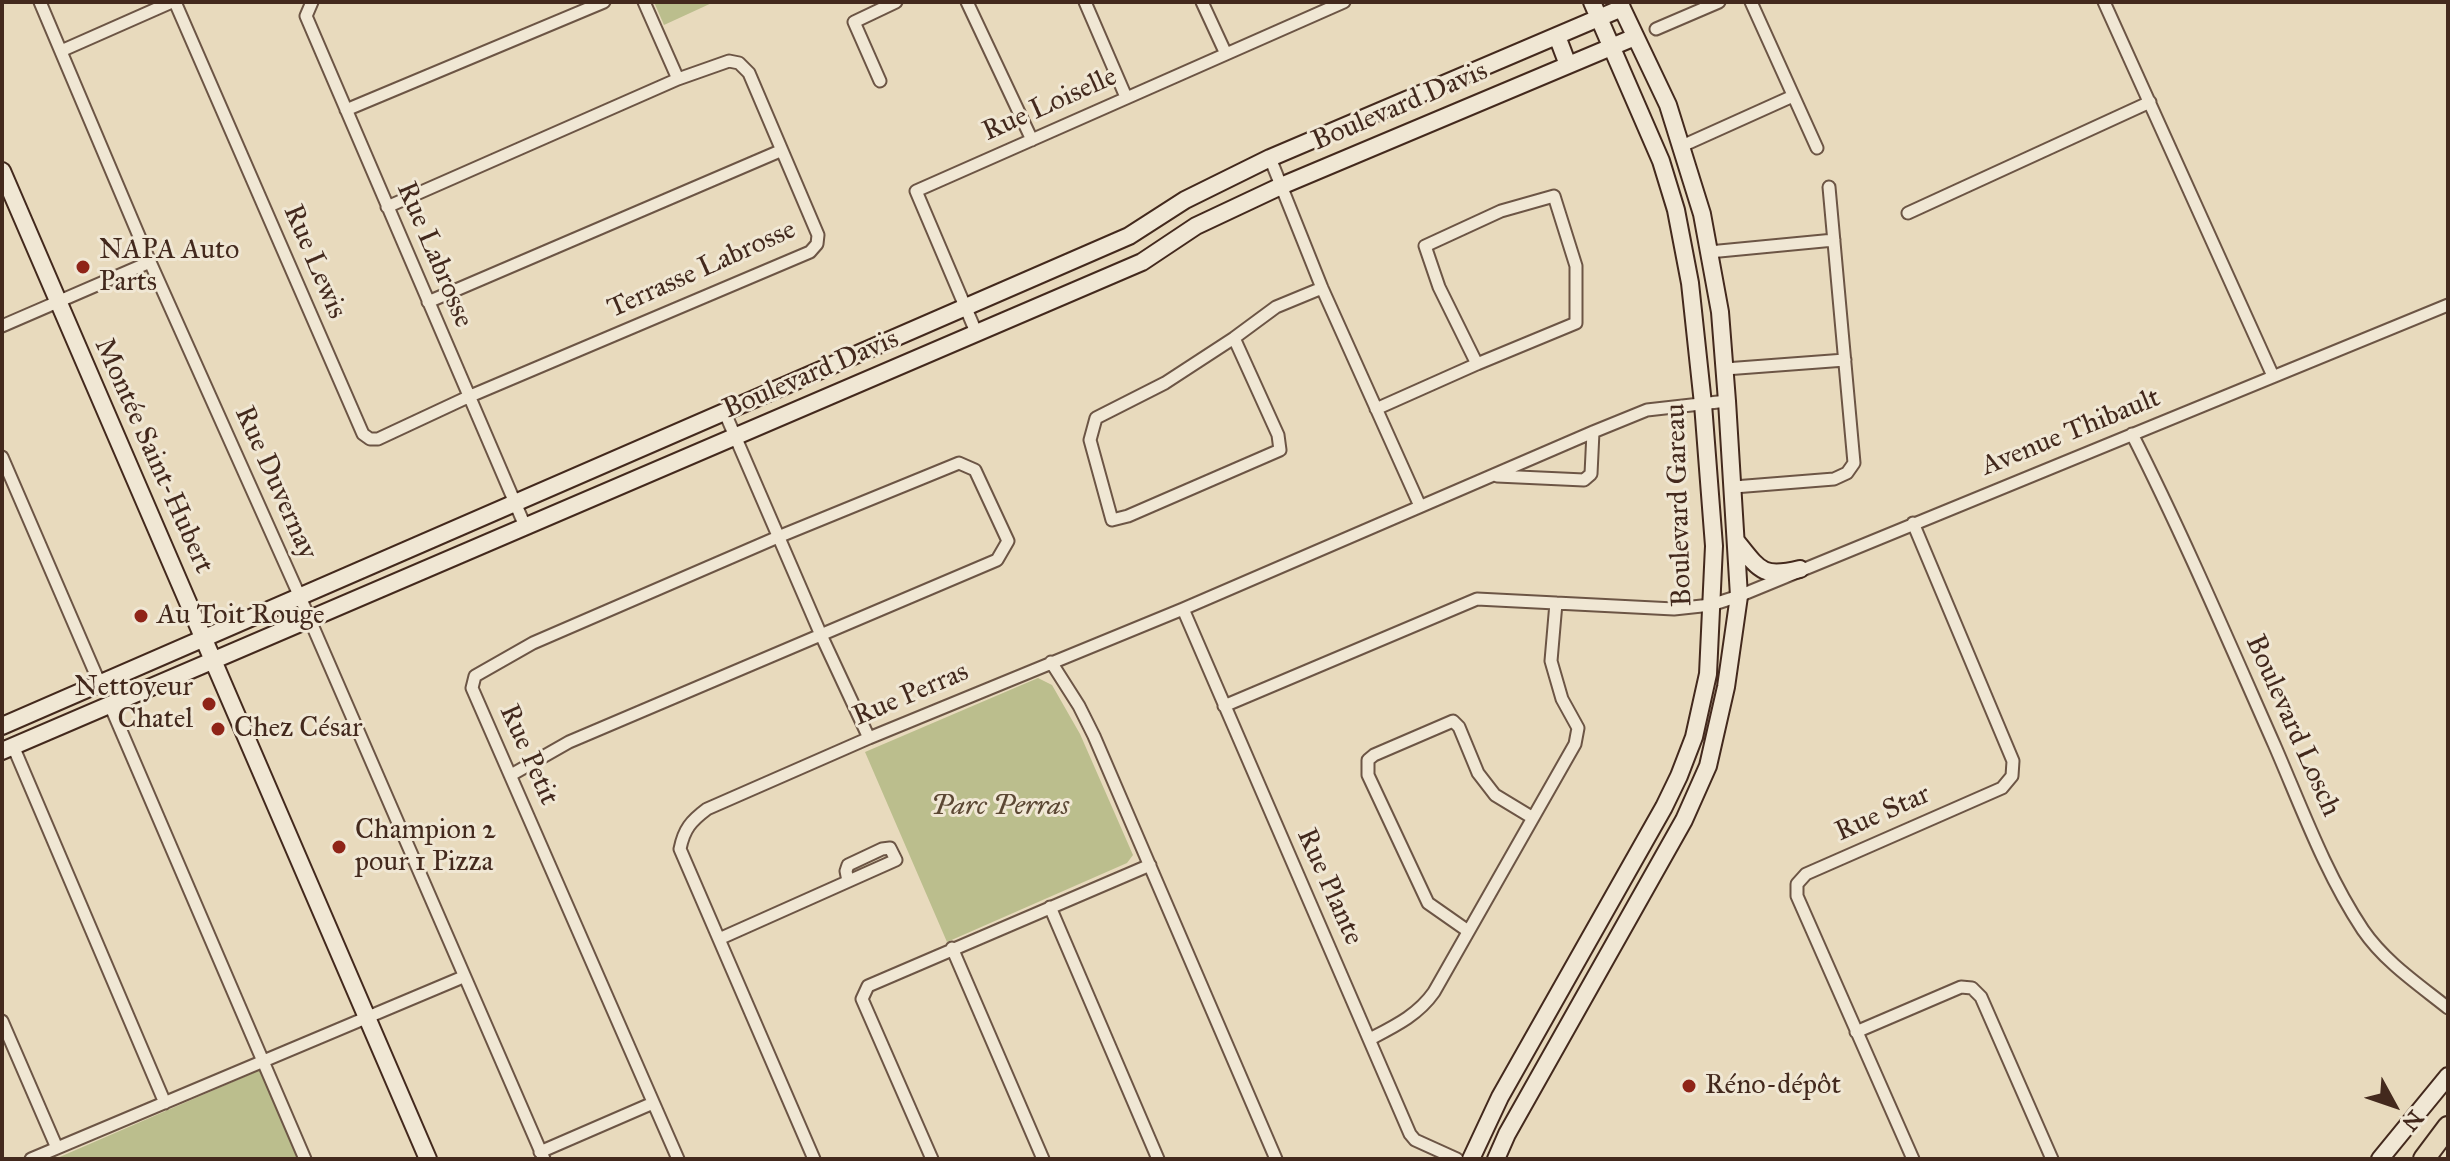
<!DOCTYPE html>
<meta charset="utf-8">
<style>
body{margin:0}
#map{position:relative;width:2450px;height:1161px;overflow:hidden;background:#e8dabd;font-family:"IM FELL Great Primer",serif}
canvas{display:block}
.frame{position:absolute;inset:0;border:4px solid #43291d;pointer-events:none}
.north{position:absolute;left:2354px;top:1065px;width:80px;height:80px;-webkit-text-stroke:6px #f0e7d4;paint-order:stroke;rotate:130deg;font-size:22px;font-weight:700;line-height:32px;text-align:center;color:#43291d}
.north::after{content:'';display:block;margin:auto;width:28px;height:36px;background:#43291d;clip-path:polygon(50% 0,100% 100%,50% 72%,0 100%)}
</style>
<div id="map">
<canvas width="2450" height="1161"></canvas>
<div class="frame"></div>
<div class="north">N</div>
</div>
<script>
const ctx = document.querySelector('canvas').getContext('2d');
ctx.lineJoin = 'round';
function fill(path, color) { ctx.fillStyle = color; ctx.fill(path, 'evenodd'); }
function stroke(path, color, width, dash) { ctx.strokeStyle = color; ctx.lineWidth = width; ctx.lineCap = dash ? 'butt' : 'round'; ctx.setLineDash(dash || []); ctx.stroke(path); }
function label(font, color, halo, rows, align = 'center') {
  ctx.font = font + ' "IM FELL Great Primer",serif'; ctx.lineWidth = 6; ctx.setLineDash([]); ctx.textBaseline = 'middle'; ctx.strokeStyle = halo; ctx.fillStyle = color; for (const [text, x, y, turn = 0] of rows) {
    ctx.save(); ctx.translate(x, y); ctx.rotate((+turn || 0) * Math.PI / 180); ctx.textAlign = isNaN(turn) ? turn : align; if (halo) ctx.strokeText(text, 0, 0); ctx.fillText(text, 0, 0); ctx.restore();
  }
}
fill(new Path2D(`
 M654,2H714L664,25Z
 M1038,678L1052,685L1080,734L1133,855L1127,863L947,942L865,752Z
 M260,1070L298,1159H55Z`), '#bbbe8d');
const street = new Path2D(`
 M40,2L150,262L300,597L544,1159
 M175,2L363,434L370,439H378L468,397L810,252L817,244L818,235L749,73L739,63L729,61L678,79L387,207
 M312,2L306,16L525,526
 M644,2L678,79
 M967,2L1032,140
 M1085,2L1126,97
 M1202,2L1226,54
 M1751,2L1817,148
 M2104,2L2273,376
 M1656,29L1719,2
 M61,51L172,2
 M880,81L854,22L896,2
 M346,110L604,2
 M1682,146L1793,96
 M1270,158L1322,288L1420,506
 M1908,213L2150,102
 M1709,252L1834,240
 M428,302L780,151
 M2,326L150,262
 M976,332L916,191L1344,2
 M1234,338L1278,435L1280,450L1128,516L1112,520L1090,440L1096,418L1165,383L1234,338L1276,307L1322,288
 M1725,369L1845,360
 M1376,409L1477,364L1576,323V266L1554,196L1501,211L1425,246L1439,287L1477,364
 M725,413L821,635L869,738
 M2132,434C2183,535 2228,640 2274,744C2301,806 2325,873 2363,930C2385,962 2418,984 2448,1008
 M2,457L100,684
 M1497,476L1584,480L1591,474L1593,432
 M1734,487L1834,479L1847,473L1854,463L1829,187
 M1913,523L2013,761L2012,776L2002,788L1806,874L1797,884V896L1913,1159
 M1183,609L1410,1134L1415,1140L1457,1159
 M1051,662L1079,706L1094,736L1276,1159
 M110,705L305,1159
 M1224,706L1477,599L1674,609L1711,605L1739,596L2448,305
 M13,746L165,1103
 M511,775L569,742L997,560L1008,541L975,470L959,463L778,537L533,643L475,676L472,688L678,1159
 M1050,907L1158,1159
 M1468,931L1428,903L1368,775V760L1374,755L1453,721L1459,727L1478,773L1495,795L1533,818
 M719,939L896,860L890,848L882,849L848,865L846,871L848,881
 M952,948L1043,1159
 M2,1021L57,1148
 M1856,1032L1961,987L1972,988L1981,997L2052,1159
 M1370,1039C1395,1026 1418,1015 1434,992L1575,744L1578,728L1562,699L1551,661L1556,603
 M540,1152L653,1103
 M31,1159L463,977
 M814,1159L680,849C684,829 691,821 707,809L869,738L1183,609L1593,432L1647,410L1727,401
 M932,1159L862,999L868,986L1150,865`);
const secondary = new Path2D(`
 M1557,36L1568,65
 M2,171L428,1159
 M1737,542C1760,571 1763,578 1800,569
 M2,726L1129,236L1185,200L1270,158L1622,8
 M2,751L1142,262L1196,226L1281,186L1635,37
 M1471,1159L1500,1097L1664,807L1679,776L1694,737L1708,674L1714,546L1703,404L1690,283L1676,210L1661,161L1592,2
 M1496,1159L1507,1134L1684,820L1708,766L1726,687L1739,596L1727,401L1720,312L1702,214L1668,105L1619,2
 M2380,1159L2448,1076`);
const highway = new Path2D(`
 M2424,1159L2448,1127`);
stroke(street, '#6c5545', 15);
stroke(secondary, '#43291d', 20);
stroke(highway, '#43291d', 24);
stroke(street, '#f0e7d4', 11);
stroke(secondary, '#f0e7d4', 16);
stroke(highway, '#e8dabd', 20);
for (const [x, y, r, color] of [
 [83,267,8,"#8f2418"],
 [141,616,8,"#8f2418"],
 [209,704,8,"#8f2418"],
 [218,729,8,"#8f2418"],
 [339,847,8,"#8f2418"],
 [1689,1086,8,"#8f2418"]
]) { const dot = new Path2D(); dot.arc(x, y, r, 0, 2 * Math.PI); ctx.fillStyle = color; ctx.fill(dot); stroke(dot, '#f0e7d4', 3); }
label('28px', '#43291d', '#f0e7d4', [
 ["Rue Loiselle",1050,105,-24],
 ["Boulevard Davis",1400,107,-23],
 ["Rue Labrosse",434,255,67],
 ["Rue Lewis",314,262,67],
 ["Terrasse Labrosse",702,270,-24],
 ["Boulevard Davis",811,375,-23],
 ["Avenue Thibault",2071,433,-22],
 ["Montée Saint-Hubert",153,456,66],
 ["Rue Duvernay",275,483,66],
 ["Boulevard Gareau",1680,505,-92],
 ["Rue Perras",911,695,-23],
 ["Boulevard Losch",2292,726,66],
 ["Rue Petit",528,755,66],
 ["Rue Star",1883,814,-24],
 ["Rue Plante",1329,887,66]
]);
label('28px', '#43291d', '#f0e7d4', [
 ["NAPA Auto",99,251],
 ["Parts",99,283],
 ["Au Toit Rouge",157,616],
 ["Nettoyeur",193,688,"right"],
 ["Chatel",193,720,"right"],
 ["Chez César",234,729],
 ["Champion 2",355,831],
 ["pour 1 Pizza",355,863],
 ["Réno-dépôt",1705,1086]
], 'left');
label('italic 28px', '#5b4733', '#f0e7d4', [
 ["Parc Perras",1000,807]
]);
</script>
